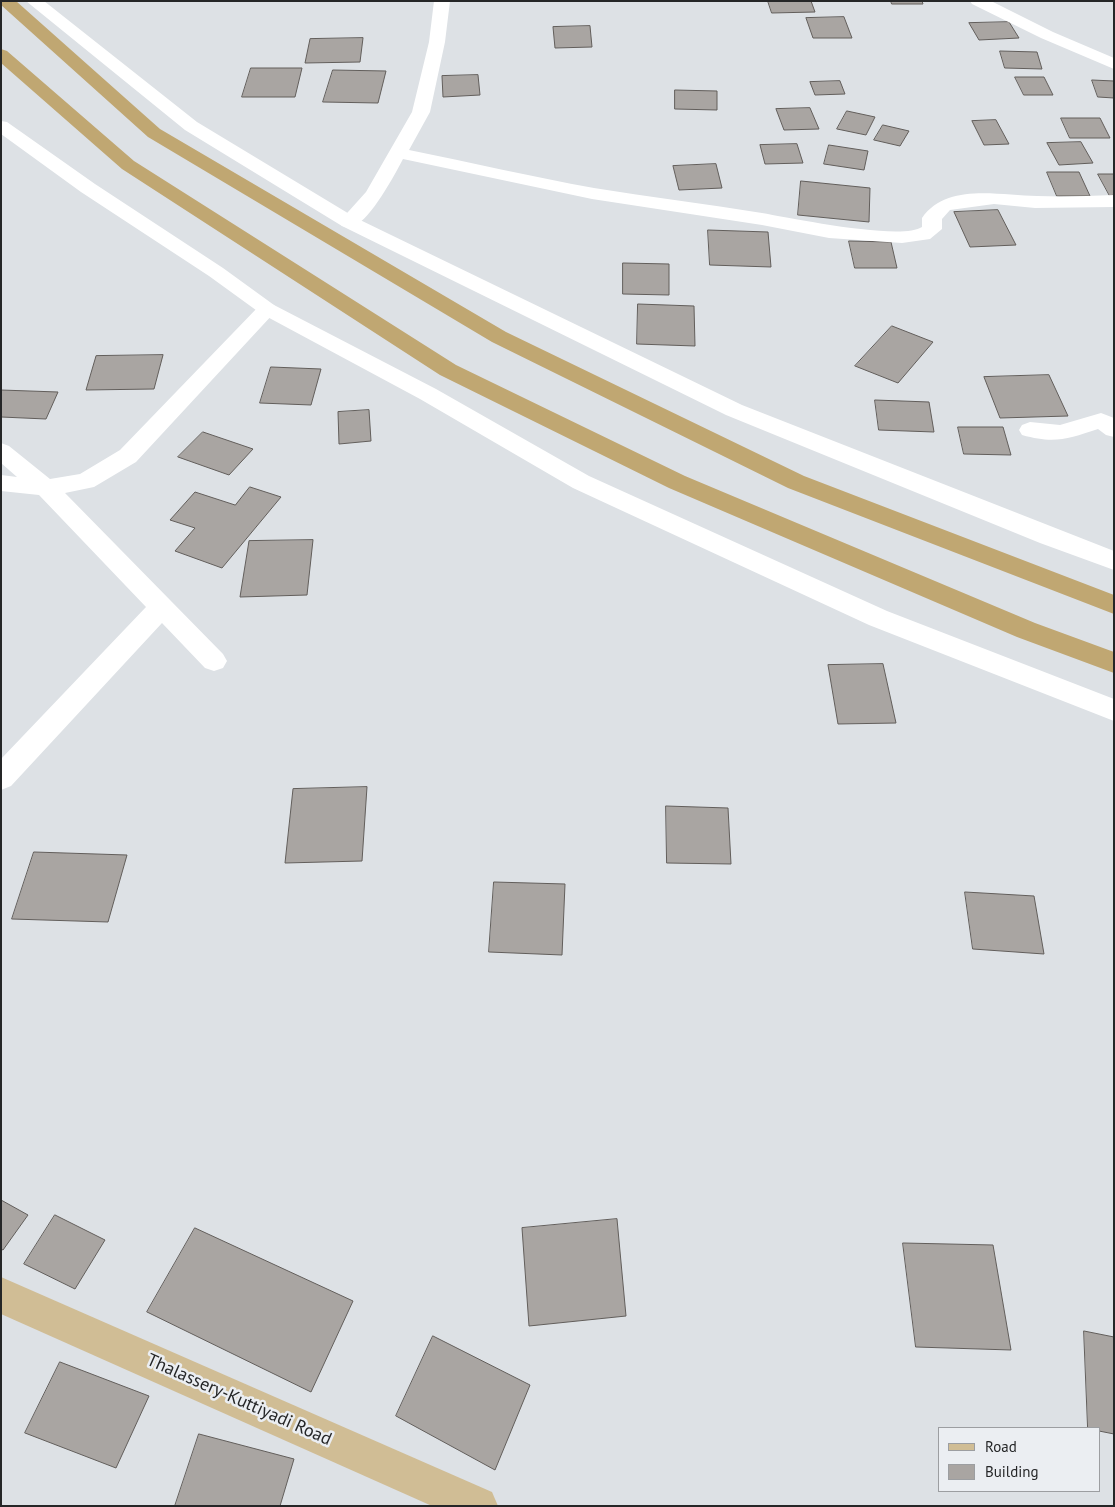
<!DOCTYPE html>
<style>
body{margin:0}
#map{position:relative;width:1115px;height:1507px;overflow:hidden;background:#dde1e5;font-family:"PT Sans",sans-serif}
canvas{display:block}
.frame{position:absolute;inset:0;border:2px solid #252627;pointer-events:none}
.legend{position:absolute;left:938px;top:1427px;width:162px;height:65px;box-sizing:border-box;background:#ebeef2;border:1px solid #9c9ea1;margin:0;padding:6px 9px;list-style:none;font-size:15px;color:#252627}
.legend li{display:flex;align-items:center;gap:10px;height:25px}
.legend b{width:25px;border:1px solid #9c9ea1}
</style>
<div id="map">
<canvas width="1115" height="1507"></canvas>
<div class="frame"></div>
<ul class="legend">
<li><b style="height:6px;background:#d0bd95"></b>Road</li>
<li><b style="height:14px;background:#a9a5a2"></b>Building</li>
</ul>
</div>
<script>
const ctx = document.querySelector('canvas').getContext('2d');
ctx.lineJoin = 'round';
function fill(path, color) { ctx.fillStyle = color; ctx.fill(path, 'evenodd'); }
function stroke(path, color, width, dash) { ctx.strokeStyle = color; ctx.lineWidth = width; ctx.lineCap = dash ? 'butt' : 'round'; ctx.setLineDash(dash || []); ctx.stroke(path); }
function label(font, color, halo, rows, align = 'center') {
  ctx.font = font + ' "PT Sans",sans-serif'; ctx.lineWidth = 5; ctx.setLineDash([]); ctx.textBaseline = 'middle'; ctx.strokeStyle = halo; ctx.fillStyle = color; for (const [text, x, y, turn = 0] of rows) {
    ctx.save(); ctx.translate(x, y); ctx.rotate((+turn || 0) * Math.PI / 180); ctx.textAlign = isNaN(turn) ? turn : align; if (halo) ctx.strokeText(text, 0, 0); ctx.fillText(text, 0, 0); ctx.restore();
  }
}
const building = new Path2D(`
 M768,1H811L815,12L772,13Z
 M891,1H922L923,4H892Z
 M844,17L852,38H813L806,18Z
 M1009,22L1019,38L979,40L969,23Z
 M590,26L592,47L555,48L553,27Z
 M363,38L360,62L305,63L310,39Z
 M1000,51L1037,52L1042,69L1005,68Z
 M251,68H302L295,97H242Z
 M333,70L386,71L378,103L323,102Z
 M478,75L480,95L443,97L442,76Z
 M1015,77H1044L1053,95H1024Z
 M1092,80L1114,81V98L1098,97Z
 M840,81L845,94L815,95L810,82Z
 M675,90L717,91V110L675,109Z
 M810,108L819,129L784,130L776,109Z
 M847,111L875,117L866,135L837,129Z
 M1061,118H1100L1110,138H1070Z
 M996,120L1009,144L984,145L972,121Z
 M883,125L909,131L900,146L874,140Z
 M1081,142L1093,163L1059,165L1047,143Z
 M797,144L803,163L765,164L760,145Z
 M829,145L868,151L864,170L824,164Z
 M716,164L722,188L679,190L673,166Z
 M1047,172H1079L1090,196H1057Z
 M1098,174H1114V195L1110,196Z
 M801,181L870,188L869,222L798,215Z
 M998,210L1016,245L970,247L954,212Z
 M708,230L768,232L771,267L710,265Z
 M849,241L891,242L897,268H855Z
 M623,263L669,264V295L623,294Z
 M638,304L694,306L695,346L637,344Z
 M892,326L933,342L898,383L855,366Z
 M163,355L154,389L86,390L96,356Z
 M271,367L321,369L311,405L260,403Z
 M1049,375L1068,416L1000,418L984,377Z
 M1,390L58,392L46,419L1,417Z
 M875,400L929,402L934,432L879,430Z
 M369,410L371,441L339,444L338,412Z
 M958,427H1003L1011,455L964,454Z
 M203,432L253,449L229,475L178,457Z
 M250,487L281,497L222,568L175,551L195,528L170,520L195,492L235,505Z
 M313,540L307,595L240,597L249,541Z
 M883,664L896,723L838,724L828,665Z
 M367,787L362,861L285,863L293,789Z
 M666,806L728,808L731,864L667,863Z
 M34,852L127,855L108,922L12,919Z
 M494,882L565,884L562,955L489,952Z
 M965,892L1034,896L1044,954L973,949Z
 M1,1200L28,1215L3,1250L1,1249Z
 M55,1215L105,1240L75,1289L24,1264Z
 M617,1219L626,1316L529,1326L522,1228Z
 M195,1228L353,1301L311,1392L147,1312Z
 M903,1243L993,1245L1011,1350L916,1347Z
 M1084,1331L1114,1337V1434L1099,1431V1428H1088Z
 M433,1336L530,1385L495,1470L396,1416Z
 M60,1362L149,1396L116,1468L25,1433Z
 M199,1434L294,1459L280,1506H175Z`);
fill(building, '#a9a5a2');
stroke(building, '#625e5b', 1);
fill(new Path2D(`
 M434,1H450L445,42L430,112L409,150C470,162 532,177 594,188C650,197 706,204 762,213C791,218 901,241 922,227V218C947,182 1000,196 1037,196C1063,197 1088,196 1114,195V207L1035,208L994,204L950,210L942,219V229L930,239L902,243L829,238L762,225L592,199L403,159C394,176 371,219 354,226C350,228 346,227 342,226L339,222L366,192L412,112L429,42Z
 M970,1H991L1053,32L1114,58V69L1041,38L972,4Z
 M267,303L274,305L277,309L274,313L136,462L94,487L65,493L223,654L227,661L223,668L214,671L205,668L162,623L11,786L1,790V759L146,607L39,495L1,491V475L17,477L1,463V443L9,446L50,479L80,474L120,450L260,305Z
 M1101,413L1114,418V437L1106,435L1098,429C1068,439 1054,444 1022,435L1019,430L1022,425L1030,422L1060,425Z`), '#fff');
fill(new Path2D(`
 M26,1H44L197,122L356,218L742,405L1114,551V570L1040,543L726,415L342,226L185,130Z
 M1,121L7,122L95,184L223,268L274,305L436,389L589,476L887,611L1114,699V721L869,625L573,488L420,399L260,313L209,276L81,192L1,134Z`), '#fff');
fill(new Path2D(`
 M1,1277L492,1492L498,1506H432L1,1314Z`), '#d0bd95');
fill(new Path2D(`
 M1,1H16L160,129L506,332L804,476L1114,595V614L788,488L492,342L148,137L1,5Z
 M1,49L7,51L134,161L456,365L685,476L1035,623L1114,652V673L1017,637L669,488L440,375L122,169L1,63Z`), '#c0a772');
label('18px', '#252627', '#ebeef2', [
 ["Thalassery-Kuttiyadi Road",239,1400,24]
]);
</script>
